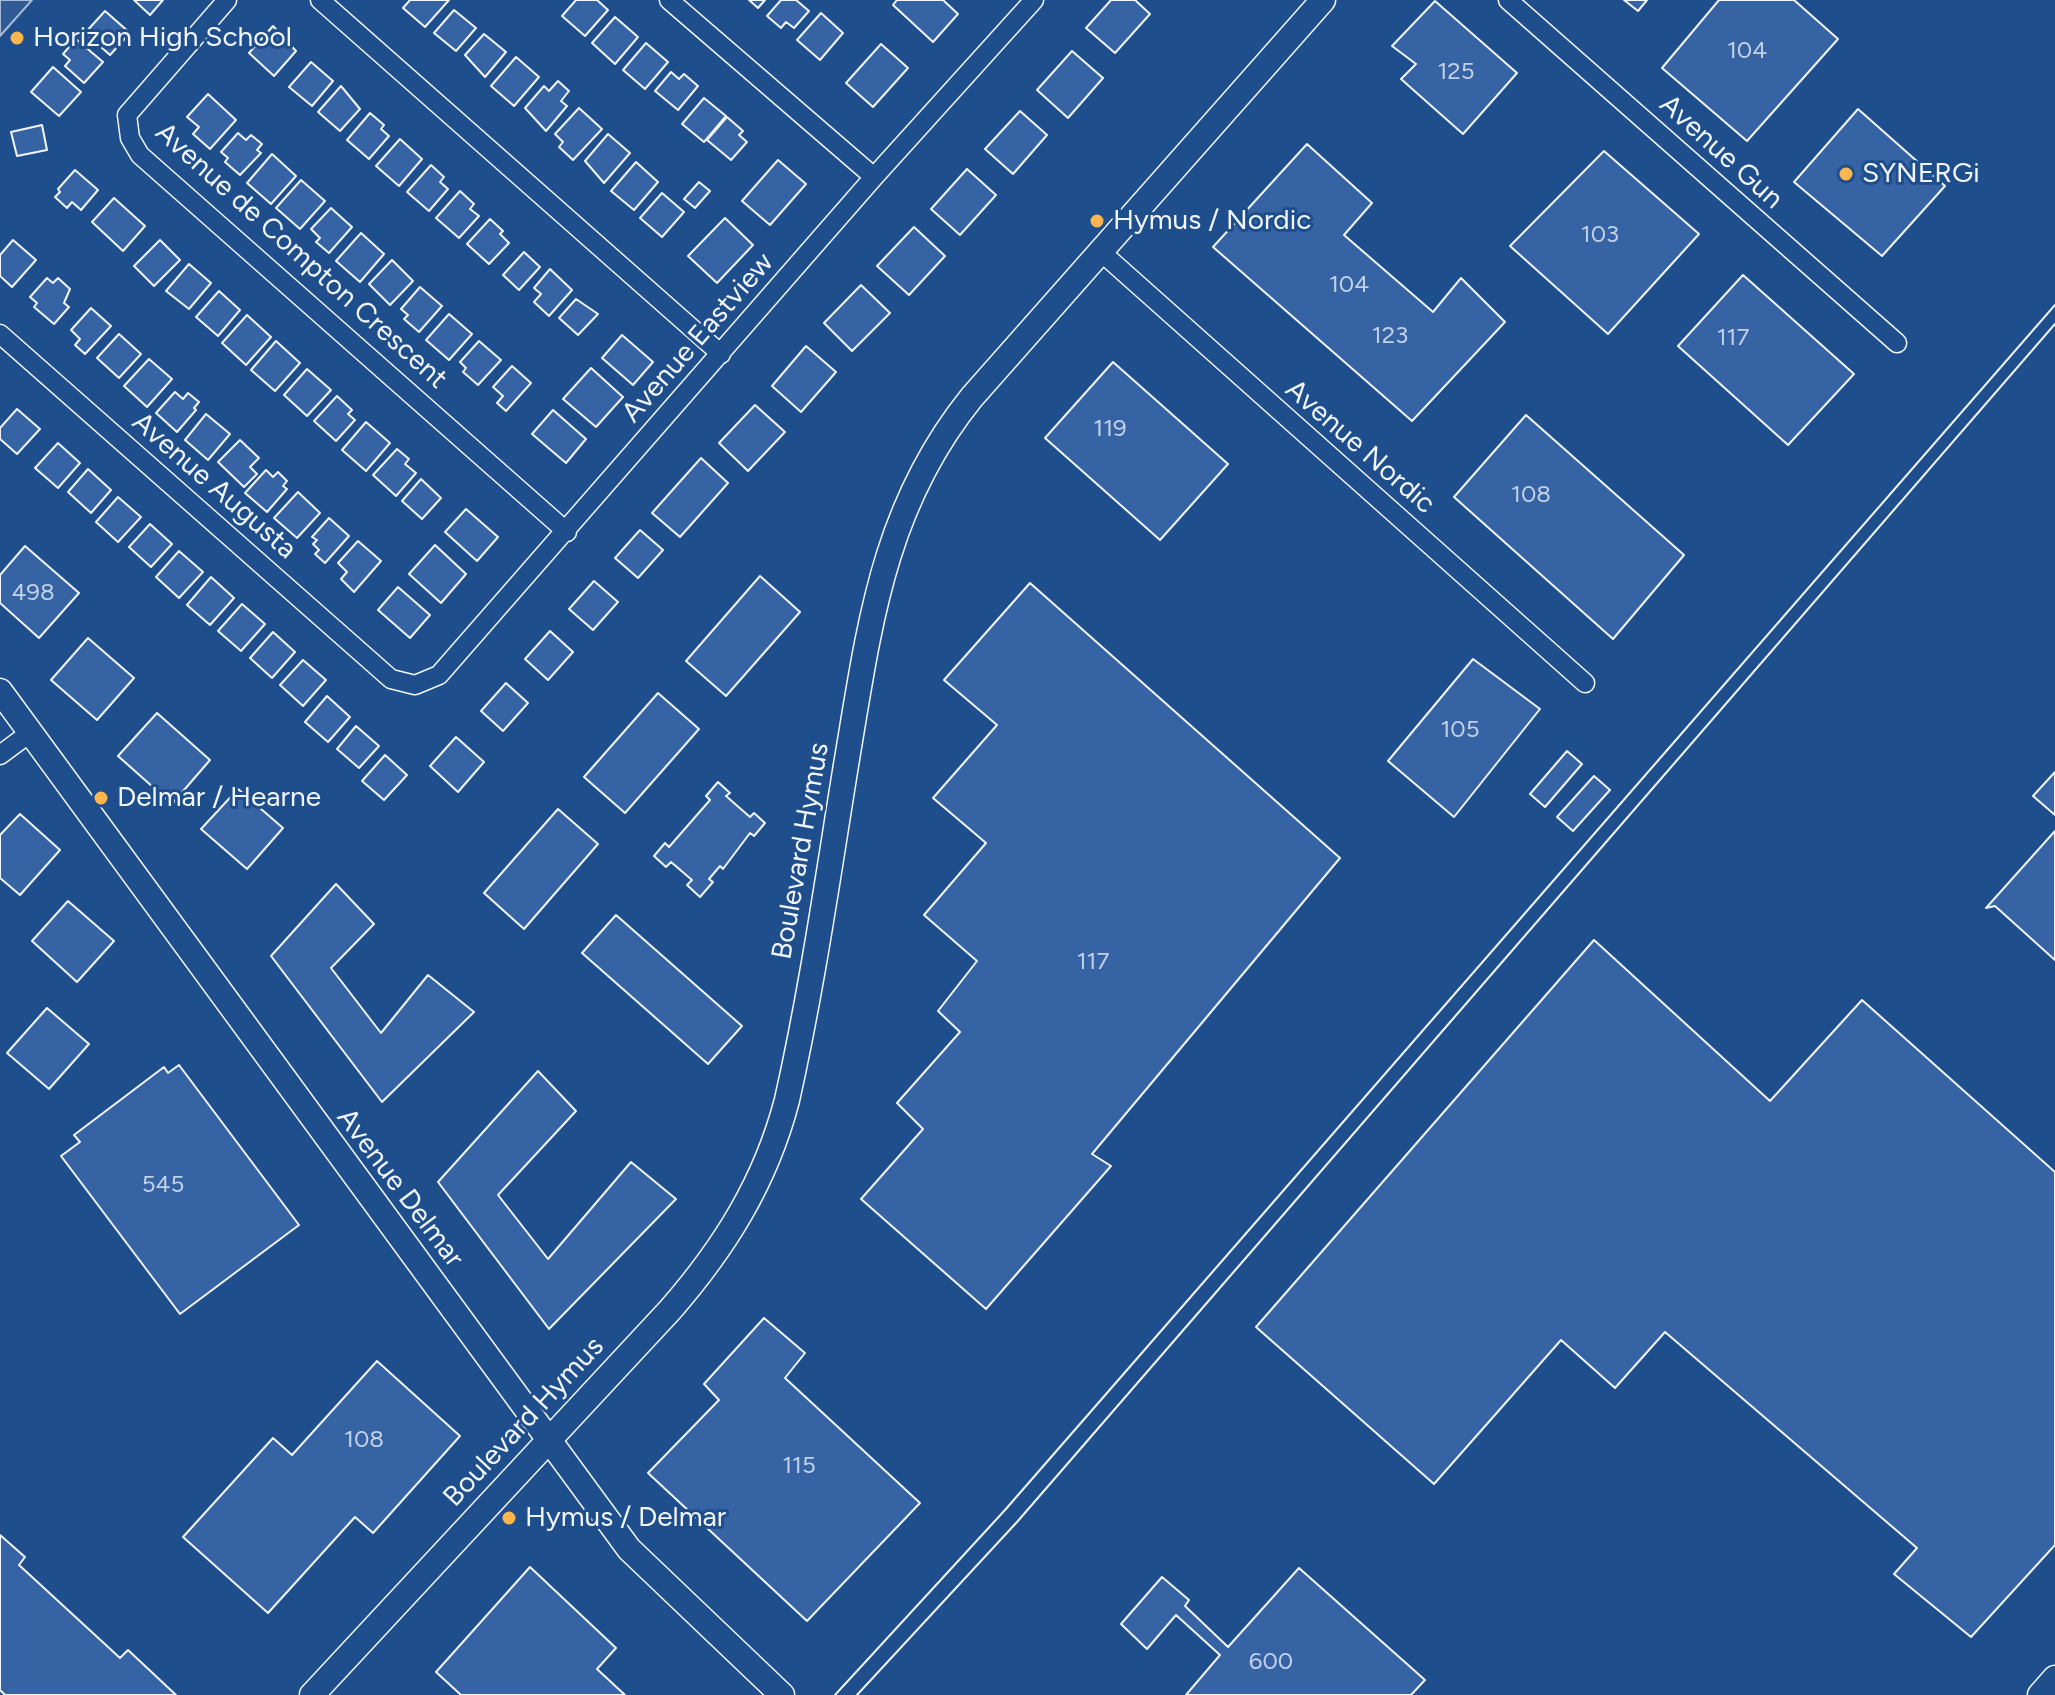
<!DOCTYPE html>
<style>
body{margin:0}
canvas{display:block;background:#1f4e8c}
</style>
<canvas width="2055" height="1695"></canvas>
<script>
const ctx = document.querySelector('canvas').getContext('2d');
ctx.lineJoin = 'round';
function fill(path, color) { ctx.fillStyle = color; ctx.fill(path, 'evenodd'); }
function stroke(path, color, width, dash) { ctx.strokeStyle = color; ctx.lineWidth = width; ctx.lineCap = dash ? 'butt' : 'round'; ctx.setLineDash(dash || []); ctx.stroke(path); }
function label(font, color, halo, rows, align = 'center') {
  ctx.font = font + ' Figtree,sans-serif'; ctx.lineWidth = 6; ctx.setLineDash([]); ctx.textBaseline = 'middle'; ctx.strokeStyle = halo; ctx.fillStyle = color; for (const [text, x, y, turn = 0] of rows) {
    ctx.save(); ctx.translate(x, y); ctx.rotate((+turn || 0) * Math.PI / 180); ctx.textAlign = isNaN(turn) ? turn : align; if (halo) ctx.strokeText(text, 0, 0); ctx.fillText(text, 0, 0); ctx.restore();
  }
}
const built = new Path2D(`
 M0,0H32L0,36Z`);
fill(built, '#305b95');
stroke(built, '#a8bbd7', 2);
const building = new Path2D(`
 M134,0H163L150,15Z
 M410,0H449L425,27L403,8Z
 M576,0H597L608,10L585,36L562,16Z
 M749,0H765L758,8Z
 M781,0H796L809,11L794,28L786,22L781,28L767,16Z
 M897,0H943L958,14L933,42L893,5Z
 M1111,0H1135L1150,14L1115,53L1086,28Z
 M1624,0H1647L1638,11Z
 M1719,0H1794L1838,39L1747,141L1662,68Z
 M1435,1L1517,73L1463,134L1401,79L1416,64L1392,46Z
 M454,10L476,28L456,51L434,33Z
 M105,11L130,33L110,55L85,33Z
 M821,13L843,33L820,60L797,40Z
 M615,17L638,37L615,64L592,43Z
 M273,26L296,51L274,76L249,53Z
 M484,34L506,52L485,77L465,55Z
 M76,39L103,62L84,83L65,66L70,60L63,54Z
 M646,43L668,62L645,89L623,70Z
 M881,44L908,68L873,107L846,83Z
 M1072,51L1103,78L1068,118L1037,90Z
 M516,57L539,77L514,106L491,86Z
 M311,62L333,81L312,106L289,87Z
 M53,67L81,92L59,116L31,92Z
 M671,72L679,79L684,74L698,86L678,110L655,91Z
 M558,81L569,91L561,101L567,106L546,131L525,108L544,86L549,91Z
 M341,86L360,109L340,131L318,112Z
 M208,94L236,120L210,149L193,134L199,127L187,117Z
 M704,98L726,116L704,142L682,124Z
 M579,108L602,129L573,160L559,147L563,142L555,134Z
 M1858,109L1945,186L1882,256L1794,182Z
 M1020,111L1047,135L1013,174L985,149Z
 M370,113L384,125L381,129L389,136L369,159L347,140Z
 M727,117L743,131L739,135L747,142L731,160L707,140Z
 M42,125L47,150L17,156L11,132Z
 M238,133L246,140L251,135L262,144L257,150L261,153L240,175L225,162L228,158L221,152Z
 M608,134L630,153L604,183L585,161Z
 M400,139L422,159L399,186L376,166Z
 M1307,144L1372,203L1344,235L1433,312L1461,278L1505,322L1412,421L1213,247Z
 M1604,151L1699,234L1608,334L1510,246Z
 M272,154L296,176L271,204L247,183Z
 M778,160L806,184L770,225L742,201Z
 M636,162L658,182L634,210L611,191Z
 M431,165L444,177L440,182L448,189L429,211L407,192Z
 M967,169L996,195L960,235L931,209Z
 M75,170L98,190L81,210L72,202L67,208L55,197L60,192L58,189Z
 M301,180L325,201L300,229L276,208Z
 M699,182L710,191L695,208L684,199Z
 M460,191L474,204L470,209L479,216L459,238L436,218Z
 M662,193L684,212L662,237L640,218Z
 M114,198L145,226L123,251L92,222Z
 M331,208L352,227L329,253L316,242L320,238L311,229Z
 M725,218L753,245L717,283L688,256Z
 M490,219L503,231L500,234L509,243L489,264L467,244Z
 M914,227L945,256L909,295L877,266Z
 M361,233L384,254L360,282L336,261Z
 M13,240L36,260L12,287L0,276V255Z
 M160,240L180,260L154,286L134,266Z
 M524,252L540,267L519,290L503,275Z
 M392,260L413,281L390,305L369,284Z
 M189,264L211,283L189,309L166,291Z
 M550,269L572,290L549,316L534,302L541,294L534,288Z
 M1743,275L1854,374L1788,445L1678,346Z
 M47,278L53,283L58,278L70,289L64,303L69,307L54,324L34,307L37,303L30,297Z
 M861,285L890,313L852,351L824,323Z
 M420,287L442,306L419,332L404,319L408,315L401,309Z
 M219,291L240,310L218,336L196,317Z
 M576,299L598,314L578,335L559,318Z
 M91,308L111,326L85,354L75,345L80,339L71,330Z
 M449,314L472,334L449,360L426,340Z
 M247,315L271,337L246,365L222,343Z
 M119,334L141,354L119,378L97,358Z
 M622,335L653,362L633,385L602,358Z
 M276,341L300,363L275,391L251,370Z
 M479,341L501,360L478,385L463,372L466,368L460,362Z
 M806,346L836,372L801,412L772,386Z
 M149,359L172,379L147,407L124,386Z
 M1113,362L1228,464L1160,540L1045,438Z
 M512,366L531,383L506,411L497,403L503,396L493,387Z
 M591,368L623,397L596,427L563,399Z
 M307,369L331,390L307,416L284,395Z
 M175,392L183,399L188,393L199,402L194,408L196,410L177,432L156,413Z
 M337,396L352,410L348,414L355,420L336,441L314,421Z
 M755,405L785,432L748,471L719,443Z
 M17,409L40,429L17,454L0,439V428Z
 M553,410L586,439L566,463L532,434Z
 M206,414L230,434L208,460L185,440Z
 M1526,415L1684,555L1613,639L1454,497Z
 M366,422L390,443L366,471L342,450Z
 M240,440L259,458L250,467L257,474L244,487L218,462Z
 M58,443L80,463L58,488L35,468Z
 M397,449L409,459L405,464L416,473L396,496L373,475Z
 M701,458L728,483L680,537L652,513Z
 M88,469L111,490L91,513L68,492Z
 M266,470L273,477L278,472L287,481L283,486L287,489L267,512L245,493Z
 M421,479L441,498L422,519L402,501Z
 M298,492L320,513L297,538L274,518Z
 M118,497L141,517L118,542L96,522Z
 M466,509L498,537L477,561L445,532Z
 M329,518L349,536L325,563L315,554L319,550L313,544L317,540L312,537Z
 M150,524L172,544L151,567L129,547Z
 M640,530L663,550L638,578L615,558Z
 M358,541L381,561L354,592L341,579L347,572L338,563Z
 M435,545L466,574L441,603L409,574Z
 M25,546L79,593L39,638L0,603V575Z
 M179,551L203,572L179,598L156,577Z
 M760,576L800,612L726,696L686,661Z
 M211,577L234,598L210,625L187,605Z
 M594,581L618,602L593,630L569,609Z
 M1030,583L1340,858L1092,1154L1111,1166L986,1309L861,1199L923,1129L897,1103L960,1032L938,1011L977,961L924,915L986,843L933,798L997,725L944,680Z
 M398,587L430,615L410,638L378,610Z
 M242,604L265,624L241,651L218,631Z
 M550,631L573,652L548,680L525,659Z
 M273,632L295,652L272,678L250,658Z
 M88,638L134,678L97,720L51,680Z
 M1473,659L1540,709L1454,817L1388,761Z
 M303,660L326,680L303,706L280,685Z
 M506,683L528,703L503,731L481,711Z
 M658,693L699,729L625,813L584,777Z
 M327,696L350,717L328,742L305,722Z
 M157,713L210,760L172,804L118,756Z
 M356,726L379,746L359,768L337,749Z
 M456,737L484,762L458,792L430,766Z
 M1567,751L1582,764L1545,807L1530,794Z
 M385,755L407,775L384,800L362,781Z
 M2055,772V815L2033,796Z
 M1594,776L1610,790L1573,831L1557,817Z
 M718,782L730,793L726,796L750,817L754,813L765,823L754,836L750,833L723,869L720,866L709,879L713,882L700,897L687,885L692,880L671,862L666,867L654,856L665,843L669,847L710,800L706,796Z
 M238,789L283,828L247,869L201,829Z
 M558,809L598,844L524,929L484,893Z
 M20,814L60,850L20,895L0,878V835Z
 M2055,831V960L1995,906L1986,908Z
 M336,884L374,924L331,968L381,1033L428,975L474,1012L382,1102L271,956Z
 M68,901L114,941L77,982L32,941Z
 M616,915L742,1026L708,1064L582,953Z
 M1594,940L1770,1101L1862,1000L2055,1172V1545L1971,1637L1894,1574L1917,1548L1665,1332L1615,1388L1561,1340L1434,1484L1256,1327Z
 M47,1008L89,1044L49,1089L7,1053Z
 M179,1065L299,1225L180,1314L61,1156L80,1142L74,1135L164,1067L168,1073Z
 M538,1071L576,1111L498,1195L548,1259L631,1162L676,1199L549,1329L438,1182Z
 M764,1318L805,1353L785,1378L920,1503L807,1621L648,1473L719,1400L704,1384Z
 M377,1361L460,1436L373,1533L355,1517L268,1613L183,1537L273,1438L292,1455Z
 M0,1535L25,1557L19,1565L120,1658L128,1650L176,1695H5L0,1690Z
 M530,1567L616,1648L597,1669L625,1695H461L436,1672Z
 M1299,1568L1425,1680L1411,1695H1186L1220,1655L1176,1615L1147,1649L1121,1624L1162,1577L1189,1600L1185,1606L1228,1647Z`);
fill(building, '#3563a3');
stroke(building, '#f2f6ff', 2);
const street = new Path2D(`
 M227,0L127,115L130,138L140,155L567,532
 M320,0L721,354
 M669,0L874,177
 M1508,0L1897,343
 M1100,251L1585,683
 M0,334L391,679L415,685L439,675L874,177L1034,0
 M0,755L31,732`);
const secondary = new Path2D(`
 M0,691L629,1549L782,1695
 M312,1695L670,1310C725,1247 766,1181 787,1100C812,989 828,876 846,765C869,629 882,508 972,397L1323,0
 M2040,1695L2055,1678`);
stroke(street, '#f2f6ff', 21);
stroke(secondary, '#f2f6ff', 27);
stroke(street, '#1f4e8c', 18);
stroke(secondary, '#1f4e8c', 24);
stroke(new Path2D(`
 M835,1695L1005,1510L2055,305
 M857,1695L1017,1522L2055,324`), '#f2f6ff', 2);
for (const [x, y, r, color] of [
 [17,38,8,"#ffb74d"],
 [1846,174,8,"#ffb74d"],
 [1097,221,8,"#ffb74d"],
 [101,798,8,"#ffb74d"],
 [509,1518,8,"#ffb74d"]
]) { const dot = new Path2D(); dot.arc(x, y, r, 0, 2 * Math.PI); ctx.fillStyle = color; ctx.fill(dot); stroke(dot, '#1f4e8c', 3); }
label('24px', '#c3d1e8', null, [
 ["104",1747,51],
 ["125",1456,72],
 ["103",1600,235],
 ["104",1349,285],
 ["123",1390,336],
 ["117",1733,338],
 ["119",1110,429],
 ["108",1531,495],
 ["498",33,593],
 ["105",1460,730],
 ["117",1093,962],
 ["545",163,1185],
 ["108",364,1440],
 ["115",799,1466],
 ["600",1271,1662]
]);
label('28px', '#f2f6ff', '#1f4e8c', [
 ["Horizon High School",33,38],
 ["SYNERGi",1862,174],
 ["Hymus / Nordic",1113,221],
 ["Delmar / Hearne",117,798],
 ["Hymus / Delmar",525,1518]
], 'left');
label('28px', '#f2f6ff', '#1f4e8c', [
 ["Avenue Gun",1721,152,42],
 ["Avenue de Compton Crescent",301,256,42],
 ["Avenue Eastview",698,338,-49],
 ["Avenue Nordic",1360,447,41],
 ["Avenue Augusta",214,486,41],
 ["Boulevard Hymus",801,851,-80],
 ["Avenue Delmar",400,1188,53],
 ["Boulevard Hymus",524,1422,-47]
]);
</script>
